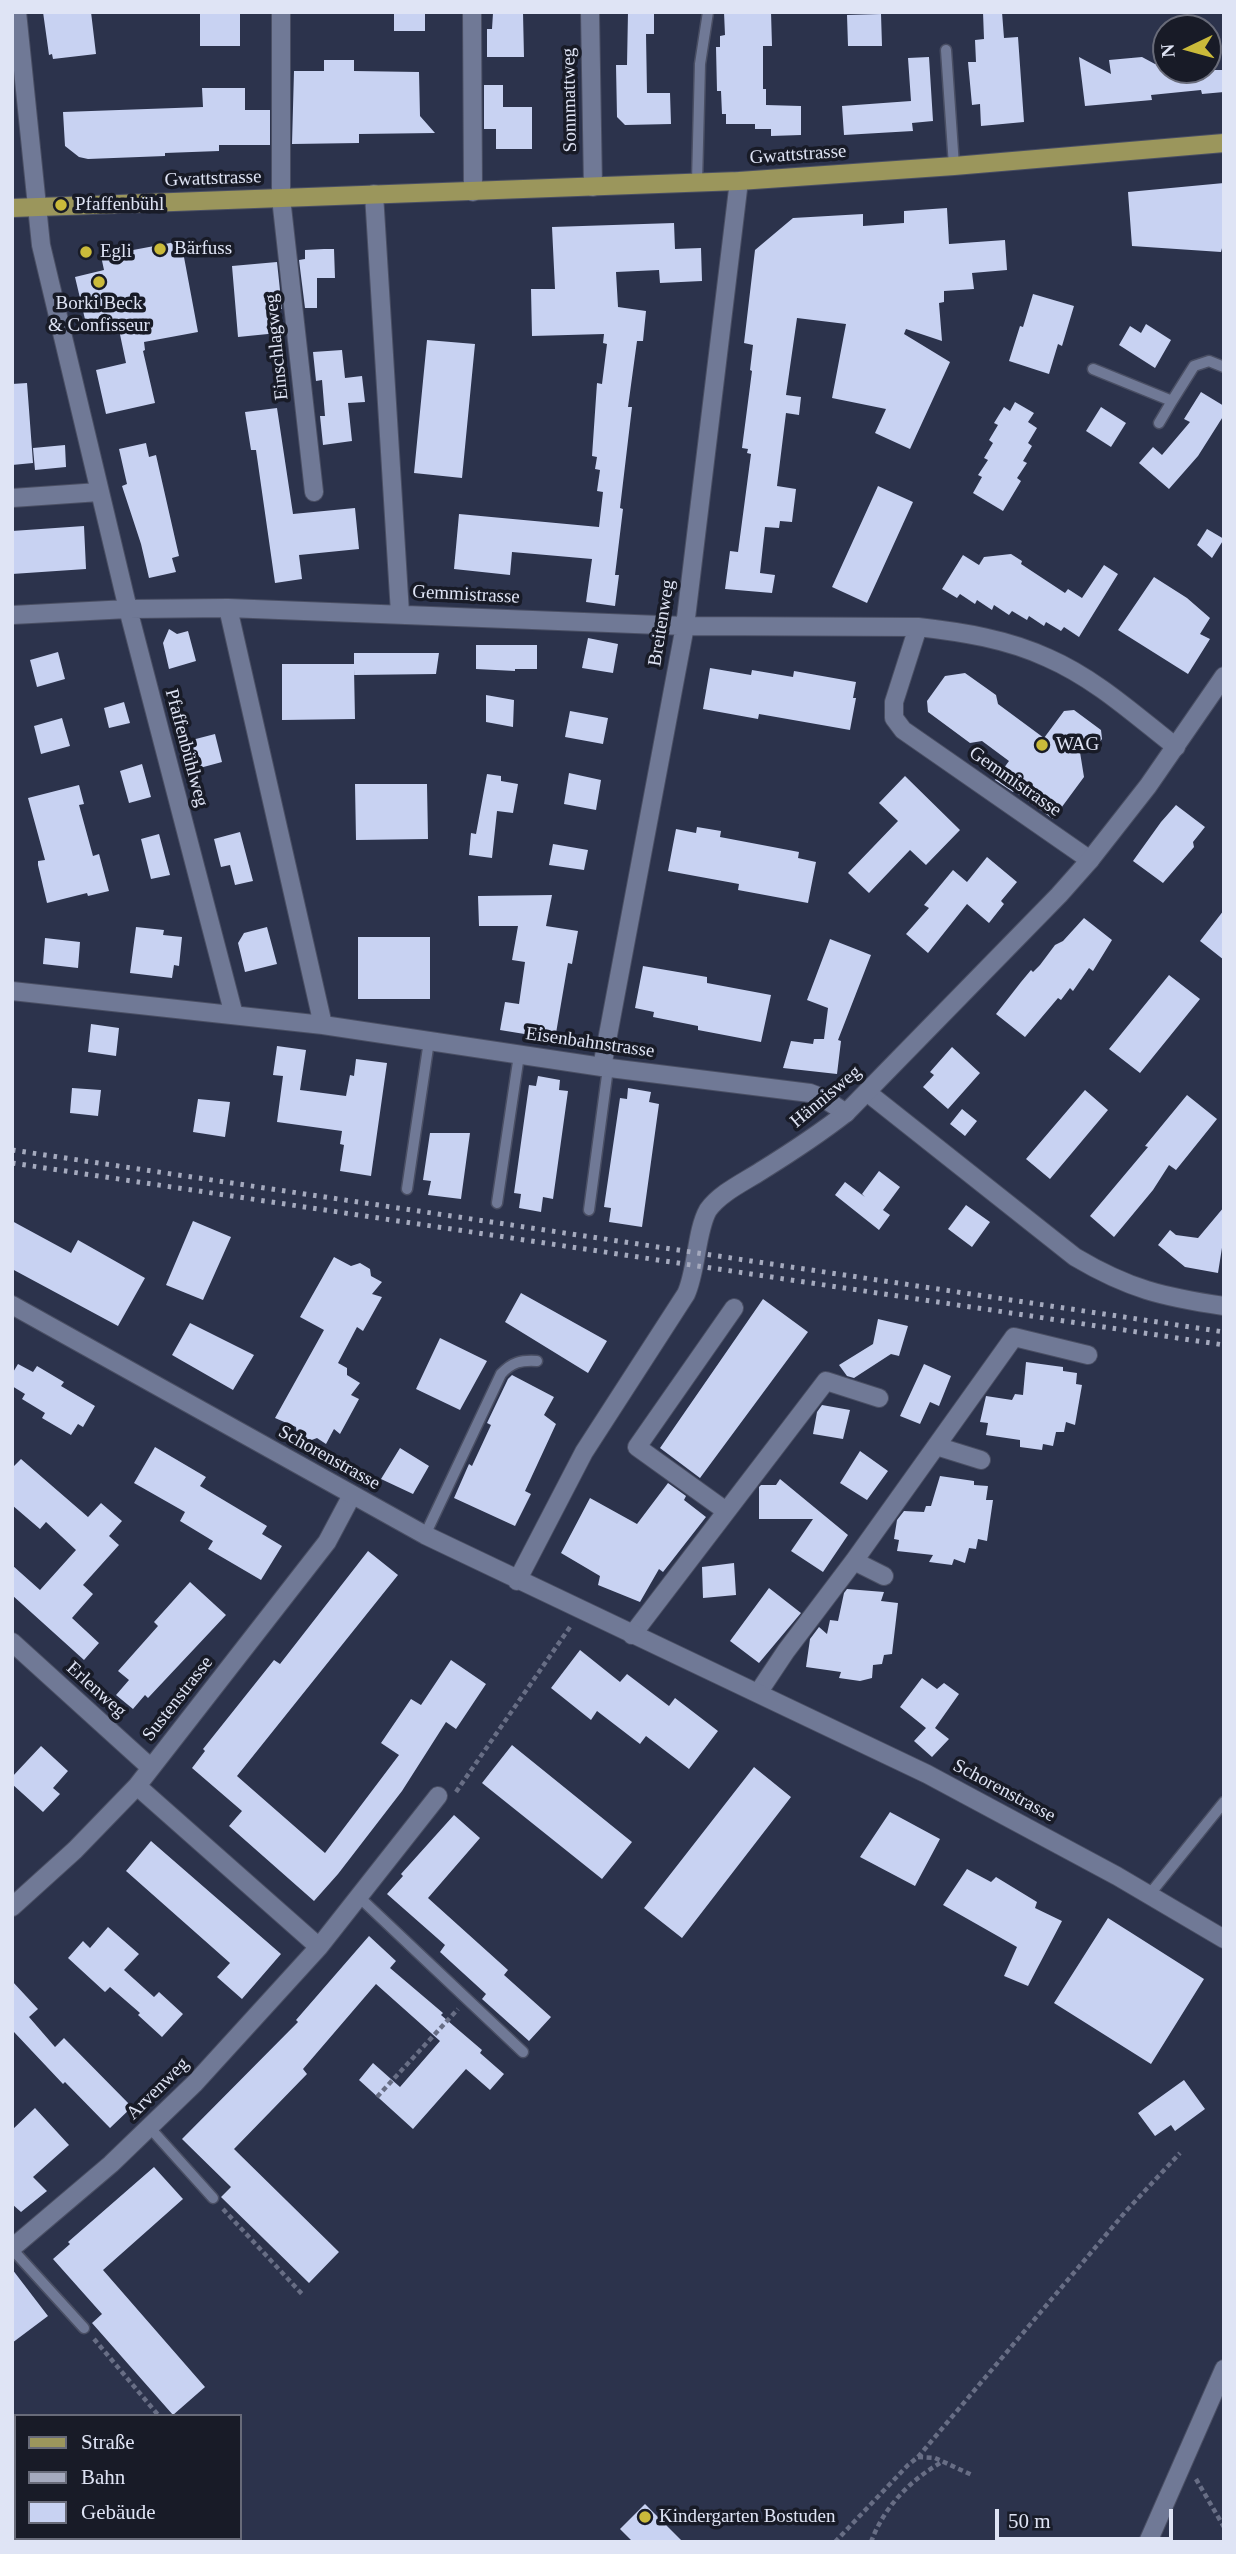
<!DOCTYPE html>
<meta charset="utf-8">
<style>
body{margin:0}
#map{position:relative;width:1236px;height:2554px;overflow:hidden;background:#2c334c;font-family:"Times New Roman",serif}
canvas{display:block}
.frame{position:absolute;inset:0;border:14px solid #dfe4f5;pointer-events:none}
.legend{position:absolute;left:14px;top:2414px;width:228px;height:126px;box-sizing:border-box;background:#181b27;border:2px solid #686b79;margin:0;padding:9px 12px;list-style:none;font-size:21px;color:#dfe4f5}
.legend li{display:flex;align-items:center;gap:14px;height:35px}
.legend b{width:35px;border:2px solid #686b79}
.north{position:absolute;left:1152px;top:14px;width:70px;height:70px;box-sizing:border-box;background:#181b27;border:2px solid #686b79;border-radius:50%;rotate:265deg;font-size:19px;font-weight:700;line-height:28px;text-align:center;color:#dfe4f5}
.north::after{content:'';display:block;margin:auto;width:24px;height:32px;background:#caba3a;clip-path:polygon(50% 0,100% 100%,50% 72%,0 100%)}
.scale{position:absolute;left:995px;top:2509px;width:178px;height:32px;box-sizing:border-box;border:4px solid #dfe4f5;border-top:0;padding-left:9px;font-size:21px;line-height:24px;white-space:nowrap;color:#dfe4f5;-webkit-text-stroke:5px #181b27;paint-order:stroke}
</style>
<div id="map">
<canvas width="1236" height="2554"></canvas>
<div class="frame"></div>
<ul class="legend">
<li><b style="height:9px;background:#9b965c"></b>Straße</li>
<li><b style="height:9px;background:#a5aabe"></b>Bahn</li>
<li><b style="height:19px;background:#c8d2f2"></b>Gebäude</li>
</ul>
<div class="north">N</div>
<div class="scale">50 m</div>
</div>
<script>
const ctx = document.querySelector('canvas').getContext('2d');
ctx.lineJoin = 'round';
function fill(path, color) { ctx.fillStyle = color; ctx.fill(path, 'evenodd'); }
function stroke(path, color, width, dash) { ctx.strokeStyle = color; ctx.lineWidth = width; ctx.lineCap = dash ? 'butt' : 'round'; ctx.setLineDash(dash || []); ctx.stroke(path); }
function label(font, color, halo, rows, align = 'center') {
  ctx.font = font + ' "Times New Roman",serif'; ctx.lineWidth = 7; ctx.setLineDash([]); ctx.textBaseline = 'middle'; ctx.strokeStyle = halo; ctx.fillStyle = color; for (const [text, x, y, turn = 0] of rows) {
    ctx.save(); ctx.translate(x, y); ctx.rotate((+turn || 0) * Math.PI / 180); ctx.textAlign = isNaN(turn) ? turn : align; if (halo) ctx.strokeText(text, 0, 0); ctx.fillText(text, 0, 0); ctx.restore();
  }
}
fill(new Path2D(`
 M79,2538H175L178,2542H74Z`), '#564f1c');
fill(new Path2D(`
 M43,12H91L96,54L53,59L52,54L49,55Z
 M200,12H240V46H200Z
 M394,12H425V31H394Z
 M628,12H654V34H646L647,93H670L671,124L625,125L617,117L616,65H627Z
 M724,12H771L772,46H763V89H766V105L801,106V135L771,136V129H755V124H726V114H722L721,91H717L716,47H720V36L725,35Z
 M983,12H1002L1004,38L1018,37L1024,122L981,126L980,104L972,105L968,62H976L975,40L984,39Z
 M493,13H523L524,57H487V29H492Z
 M881,14L882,46H848L847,15Z
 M929,57L933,121L912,123L913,131L844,135L842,106L911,101L908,58Z
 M1079,57L1111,74L1109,60L1142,57L1155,64L1166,63V70H1224V92L1202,94L1201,90L1151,95L1152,100L1085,106Z
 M324,60H354V71L419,72L420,116L435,133L359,134V143L292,144L294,71H324Z
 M484,85H503V107H532V149H496V129H484Z
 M202,88H245V110H270V145H219V151L165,153V156L88,159L79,157L65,146L63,112L203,107Z
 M1224,183V240L1221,252L1132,246L1128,192Z
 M947,208L949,244L1005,240L1007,270L972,273L974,289L944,291V302L939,303L942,341L906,329L904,334L950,362L910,449L875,433L886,409L832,398L846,324L797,318L786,395L801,397L799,415L786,413L777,486L796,489L792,522L780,521L779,528L765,527L760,573L775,575L772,593L725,589L730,551L738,552L751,454L747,453L748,449L742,448L752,371L750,370L753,345L744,343L755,250L793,218L863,214V226L904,223V211Z
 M674,223L675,249L701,248L702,281L660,283L659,270L616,272L618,307L646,311L643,341H637L628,407H632L620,508L623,509L615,575H619L615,606L586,602L592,559L512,552L510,575L454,569L459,514L599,527L603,492L597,491L600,470L595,469L597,457L592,456L597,383L602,384L607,344L603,343L604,334L532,336L531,289H555L552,227Z
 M181,241L198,332L144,342L145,350L143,351L155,403L106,414L96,370L126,363L118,325L88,332L75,277L104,270L101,256Z
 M324,249H334L335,278H317V308H305L299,260L305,259V250Z
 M277,262L282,309H276L278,333L238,337L232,266Z
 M1033,294L1074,306L1062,346L1058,344L1049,374L1009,361L1020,326L1023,327Z
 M1146,324L1171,340L1155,368L1119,345L1130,326L1141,333Z
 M427,340L475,344L462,478L414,473Z
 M342,350L345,378L362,376L365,402L348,403L352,441L323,445L320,416H325L322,380L316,381L313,352Z
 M27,383L33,463L12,465V384Z
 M1201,392L1224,406V415L1198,456L1169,489L1139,463L1153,447L1162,455L1190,422L1184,419Z
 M1015,402L1034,413L1028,422L1037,428L1028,443L1032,446L1023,461L1027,463L1017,478L1021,481L1003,511L973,493L982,477L978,475L988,460L984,458L993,443L989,440L998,425L994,423L1004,407L1010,411Z
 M1101,407L1126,423L1111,447L1086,431Z
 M277,408L293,514L355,508L359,549L299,555L302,579L275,583L256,450H251L245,412Z
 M146,443L149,457L156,455L179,556L172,558L176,572L149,578L141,544L122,486L127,484L119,449Z
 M65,445L66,467L35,470L33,448Z
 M878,486L913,502L867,603L832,587Z
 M84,526L86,569L12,574V531Z
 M1207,529L1224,539L1212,558L1197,545Z
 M1011,554L1022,561L1021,564L1065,593L1068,589L1082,598L1104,565L1118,574L1079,637L1064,627L1061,631L1046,622L1044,626L1029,616L1027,620L1012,611L1009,615L994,605L992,610L977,600L975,604L960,594L957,598L942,589L963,555L979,565L984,557Z
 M1154,577L1187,598L1210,618L1200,634L1210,639L1188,674L1118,630Z
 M169,629L177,634L188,631L196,661L169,669L163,643Z
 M588,638L618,644L613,673L582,668Z
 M476,645H537V669H515V671L476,669Z
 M58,652L65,679L37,687L30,660Z
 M354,653H439L436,674L354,675V669L355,719L282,720V664H354Z
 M710,668L751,675L752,670L793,677L794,671L856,682L853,698H856L850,730L759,714L758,719L703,709Z
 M965,673L996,695L998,704L1044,738L1064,711L1074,710L1101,730L1102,739L1095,748L1079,746L1084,777L1053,819L1014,791L1013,792L995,780L1009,761L982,741L970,743L928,712L927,701L945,676Z
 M486,695L514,700L513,727L486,722Z
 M124,702L130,723L109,728L104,708Z
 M570,711L608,718L603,744L565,737Z
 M62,718L70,746L41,754L34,726Z
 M215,734L222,762L196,769L188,741Z
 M142,764L151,797L129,803L120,771Z
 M569,773L601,780L596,810L564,804Z
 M487,774L501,776V781L518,784L513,813L497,811L492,858L469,855L471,833L476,834Z
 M905,776L960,830L926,865L910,850L869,893L848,873L898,821L879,803Z
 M355,784H427L428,839L356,840Z
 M79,785L84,804L79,805L93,856L99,854L109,891L88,896L87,893L47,903L38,865V861L45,860L28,798Z
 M1176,805L1205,827L1193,842L1194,847L1163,883L1133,861L1161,822Z
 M697,827L721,831L720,837L799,852L798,858L816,862L808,903L738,890L739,884L668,871L676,829L696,833Z
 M240,832L253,881L235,885L230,865L221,867L214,839Z
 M159,834L170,875L151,879L141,839Z
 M553,844L588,850L584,870L549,865Z
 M987,857L1017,882L1001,901L1004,904L989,923L967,904L928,953L906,934L929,908L924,905L953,870L967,882Z
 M552,895L546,926L578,931L572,964L568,963L555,1039L500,1030L505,1002L519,1004L525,962L512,960L518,926H479L478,896Z
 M1224,910V960L1200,941Z
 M1084,918L1112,940L1093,971L1089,968L1073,991L1070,988L1061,1000L1058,998L1025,1037L996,1014L1021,982L1031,970L1033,972L1040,965L1055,945L1063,941Z
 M136,927L164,930L163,935L182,937L179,966L174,965L172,978L130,973Z
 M267,927L277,964L245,972L238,943L244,933Z
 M358,937H430V999H358Z
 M45,938L80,942L78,968L43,964Z
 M830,939L871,955L838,1040L841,1041L837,1074L783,1068L791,1041L813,1044L814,1039H824L828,1008L807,1000Z
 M643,966L707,977V983L771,995L761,1042L698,1030V1026L653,1017L654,1012L635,1008Z
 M1169,975L1200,999L1140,1073L1109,1049Z
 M91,1024L119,1028L116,1056L88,1052Z
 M277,1046L306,1050L300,1090L346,1096L350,1075L354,1076L356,1059L387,1063L371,1176L340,1171L344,1145L340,1144L342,1131L277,1122L283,1076L273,1075Z
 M952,1047L980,1073L948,1109L923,1087L934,1075L930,1072Z
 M538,1076L560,1080L559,1090L568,1091L553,1199L543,1197L541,1212L519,1208L521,1194L514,1193L529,1085L536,1086Z
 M72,1088L101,1090L98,1116L70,1113Z
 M628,1088L651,1092L649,1102L659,1104L642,1227L609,1222L611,1208L604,1207L620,1098L627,1099Z
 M1085,1090L1108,1110L1050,1179L1026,1159Z
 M1187,1095L1217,1119L1176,1170L1169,1165L1153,1190L1114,1237L1090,1216L1148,1147L1145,1146Z
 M198,1099L230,1102L225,1137L193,1132Z
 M962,1109L977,1121L965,1136L950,1124Z
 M430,1133H470L461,1199L428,1195L431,1181L423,1180Z
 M879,1171L900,1187L883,1210L890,1215L879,1230L835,1195L845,1182L865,1197L862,1194Z
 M966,1205L990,1222L972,1247L948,1229Z
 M1224,1207V1235L1218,1273L1185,1267L1158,1245L1170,1230L1176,1235L1198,1238Z
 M12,1221L71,1253L78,1240L145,1278L118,1326L12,1269Z
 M193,1221L231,1237L203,1300L166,1285Z
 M334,1257L351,1266L360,1263L370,1269L371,1276L382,1282L372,1294L382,1297L363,1331L357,1327L338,1363L347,1368V1375L360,1383L351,1395L359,1399L340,1434L334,1429L326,1444L317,1438L309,1441L297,1436L296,1427L275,1418L324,1330L300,1317Z
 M521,1293L607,1341L588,1373L505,1322Z
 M763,1299L808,1332L700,1478L660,1448Z
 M878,1319L908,1326L899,1356L891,1354L854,1378L847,1376L839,1365L873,1344Z
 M190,1323L254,1355L233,1390L172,1355Z
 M440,1338L487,1361L460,1410L416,1389Z
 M1026,1362L1063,1367V1371L1077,1373L1076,1384L1082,1385L1075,1425L1066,1422L1064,1432H1056L1053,1446L1043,1444L1042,1450L1020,1447V1440L986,1435L988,1423L980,1422L986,1396L1012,1400L1015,1394L1023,1395Z
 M18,1364L33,1372L37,1366L64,1382L61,1386L95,1406L83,1427L78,1424L71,1435L42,1418L45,1413L22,1399L25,1394L12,1386V1374Z
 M924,1364L951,1376L939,1406L930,1402L920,1424L900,1416Z
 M512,1375L554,1397L544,1415L556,1424L525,1491L531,1494L515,1526L454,1498L469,1464L472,1466L491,1425L487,1423L508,1379Z
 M822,1405L850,1410L843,1439L813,1434L817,1412Z
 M155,1447L206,1477L200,1486L267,1526L262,1534L282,1546L261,1580L208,1549L213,1541L180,1521L185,1512L134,1483Z
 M400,1448L429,1466L413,1494L381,1479Z
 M860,1451L888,1471L867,1500L840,1483Z
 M21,1459L88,1517L101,1503L122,1521L109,1536L119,1545L83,1585L93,1594L72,1618L99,1643L84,1660L12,1595V1565L40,1590L76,1550L46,1522L40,1529L12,1505V1468Z
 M940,1476L974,1481V1485L988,1486L986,1500H993L987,1541L978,1539L976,1549L969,1548L965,1563L954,1559L952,1565L929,1562L933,1555L897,1551L899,1540L894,1539L897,1520L904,1511L924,1512L926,1506H931Z
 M780,1479L848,1535L823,1572L791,1551L813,1519H759V1487L761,1485H776Z
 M668,1483L686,1496L684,1500L706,1517L663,1572L659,1569L640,1602L598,1585L600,1576L561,1553L590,1498L637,1524Z
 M368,1551L398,1575L237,1776L325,1853L399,1755L381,1743L411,1699L421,1705L451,1660L486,1684L456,1729L446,1722L402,1791L338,1874L314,1901L229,1826L242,1811L192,1768L205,1751L203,1749L274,1660L280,1664Z
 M734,1563L736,1595L703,1598L702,1567Z
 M190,1582L226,1615L148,1698L145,1695L133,1709L116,1695L129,1680L118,1671L158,1626L154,1622Z
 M769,1588L801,1613L759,1663L730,1641Z
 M847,1589L884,1592L881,1601L898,1603L892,1654L884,1655L882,1664L873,1665L872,1678L860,1681L839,1678L841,1672L806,1667L810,1639L819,1627L827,1634L830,1620L838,1621L844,1593Z
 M580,1650L620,1682L627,1674L669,1706L675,1698L718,1731L689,1769L646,1736L640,1744L597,1711L591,1720L551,1688Z
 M922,1678L937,1689L944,1683L959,1694L935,1728L949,1739L932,1757L914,1741L926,1728L900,1707Z
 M512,1745L632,1842L602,1879L482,1783Z
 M41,1746L68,1771L53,1788L60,1794L43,1812L12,1784V1777Z
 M754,1767L791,1797L682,1938L644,1908Z
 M890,1812L940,1839L915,1886L860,1857Z
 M454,1815L480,1838L428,1898L508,1970L504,1975L551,2017L529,2041L482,1999L486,1994L440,1952L445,1945L387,1894L403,1876L401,1874Z
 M151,1841L281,1954L242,1999L217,1977L230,1963L126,1871Z
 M967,1869L991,1882L996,1877L1037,1902L1035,1908L1062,1921L1028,1986L1004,1976L1017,1947L943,1905Z
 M1108,1918L1204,1979L1151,2064L1054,2003Z
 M108,1927L139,1954L124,1970L154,1997L159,1992L183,2014L162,2037L138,2015L140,2013L110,1987L105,1992L68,1958L83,1941L90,1948Z
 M369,1936L396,1961L390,1968L443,2013L441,2015L482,2050L480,2053L504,2074L490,2090L466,2069L413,2129L359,2080L373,2063L400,2087L440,2041L376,1984L303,2069L307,2074L234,2149L339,2252L309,2283L221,2197L231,2187L182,2139L298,2022L296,2020Z
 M12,1981L38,2009L29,2017L55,2047L64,2038L132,2107L110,2128L65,2082L63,2084L14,2032L12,2033Z
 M1184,2080L1205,2109L1175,2131L1171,2125L1155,2136L1138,2113Z
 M35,2108L69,2145L33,2177L47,2191L21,2212L12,2204V2130Z
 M154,2167L183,2199L103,2270L205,2387L173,2415L92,2323L102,2314L53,2259L70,2244L68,2242Z
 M12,2269L48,2316L12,2343Z
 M645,2504L683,2542H633L620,2529Z`), '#c8d2f2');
const service = new Path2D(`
 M946,50L954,166
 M697,182L700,64L708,12
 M1093,369L1172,401L1194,366L1209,361L1224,367
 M1159,423L1172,401
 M407,1189L429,1041
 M497,1203L519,1055
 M589,1210L608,1068
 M425,1535L501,1374C512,1362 521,1360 537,1361
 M1149,1895L1224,1802
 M359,1897L523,2052
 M150,2128L213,2198
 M12,2249L84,2328`);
const minor = new Path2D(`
 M17,12L41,245L128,609L234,1015
 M281,12V198L314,492
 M472,12L473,192
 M590,12L593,187
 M374,194L400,613
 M12,498L99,492
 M228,608L323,1025
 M12,615L128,609L228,608L685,626L918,627C962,632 1007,639 1048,658C1096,679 1135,715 1176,747
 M918,627L894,702V718L903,730L1090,860
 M12,991L323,1025L602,1067L810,1093L823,1098L846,1113
 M602,1067L685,626L739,181
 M868,1093L1075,1257C1129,1289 1163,1297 1224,1306
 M936,1446L981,1460
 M726,1511L637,1447L734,1308
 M854,1561L884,1576
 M632,1635L826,1381L879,1398
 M12,1642L151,1768
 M758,1693L786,1651L854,1561L1014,1337L1088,1355
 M137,1786L319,1947
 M12,1907L75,1850L137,1786L327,1542L352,1495
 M12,2248L111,2164L195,2083L319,1947L438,1796
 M1148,2542L1224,2369`);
const tertiary = new Path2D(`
 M12,1305L425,1535L927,1774L1117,1876L1224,1939
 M517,1581L584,1452L686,1294C697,1270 696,1231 708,1210C720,1193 744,1182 761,1171C790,1153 819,1134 846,1113L1059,895L1090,860L1148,786L1224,676`);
const primary = new Path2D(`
 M12,208L739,181L954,166L1224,143`);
stroke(service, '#4a4f64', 13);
stroke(minor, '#4a4f64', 20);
stroke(tertiary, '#4a4f64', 20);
stroke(primary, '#4a4f64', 20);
stroke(new Path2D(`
 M456,1792L570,1627
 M377,2097L458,2009
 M223,2209L302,2294
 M94,2339L159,2416
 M918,2457L1127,2210L1180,2153
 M1196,2479L1224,2527
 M12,2533L16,2537
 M835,2542L908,2465L918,2457L935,2458L972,2475
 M871,2542C884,2507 910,2480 942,2462`), '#686e85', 4.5, [5, 3.5]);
stroke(service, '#707996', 10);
stroke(minor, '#707996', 18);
stroke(tertiary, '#707996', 18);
stroke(primary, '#9b965c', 18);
stroke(new Path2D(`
 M12,1150L1224,1332
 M12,1163L1224,1345`), '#a5aabe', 5, [3.5, 7]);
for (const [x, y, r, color] of [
 [61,205,7,"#caba3a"],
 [160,249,7,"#caba3a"],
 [86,252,7,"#caba3a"],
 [99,282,7,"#caba3a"],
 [1042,745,7,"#caba3a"],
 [645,2517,7,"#caba3a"]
]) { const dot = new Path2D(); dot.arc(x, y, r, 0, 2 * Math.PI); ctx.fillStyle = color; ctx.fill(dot); stroke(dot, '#181b27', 2.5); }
label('19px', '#dfe4f5', '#181b27', [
 ["Sonnmattweg",570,100,-91],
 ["Gwattstrasse",798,155,-4],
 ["Gwattstrasse",213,179,-2],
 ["Einschlagweg",277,347,-96],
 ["Gemmistrasse",466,595,3],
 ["Breitenweg",662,623,-81],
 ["Pfaffenbühlweg",186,748,75],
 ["Gemmistrasse",1015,782,35],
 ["Eisenbahnstrasse",590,1043,8],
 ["Hännisweg",826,1097,-40],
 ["Schorenstrasse",329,1458,29],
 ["Erlenweg",96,1690,42],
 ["Sustenstrasse",178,1699,-52],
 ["Schorenstrasse",1004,1791,28],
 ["Arvenweg",158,2089,-45]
]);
label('19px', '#dfe4f5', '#181b27', [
 ["Pfaffenbühl",75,205],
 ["Bärfuss",174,249],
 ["Egli",100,252],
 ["Borki Beck",99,304,"center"],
 ["& Confisseur",99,326,"center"],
 ["WAG",1056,745],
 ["Kindergarten Bostuden",659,2517]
], 'left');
</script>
